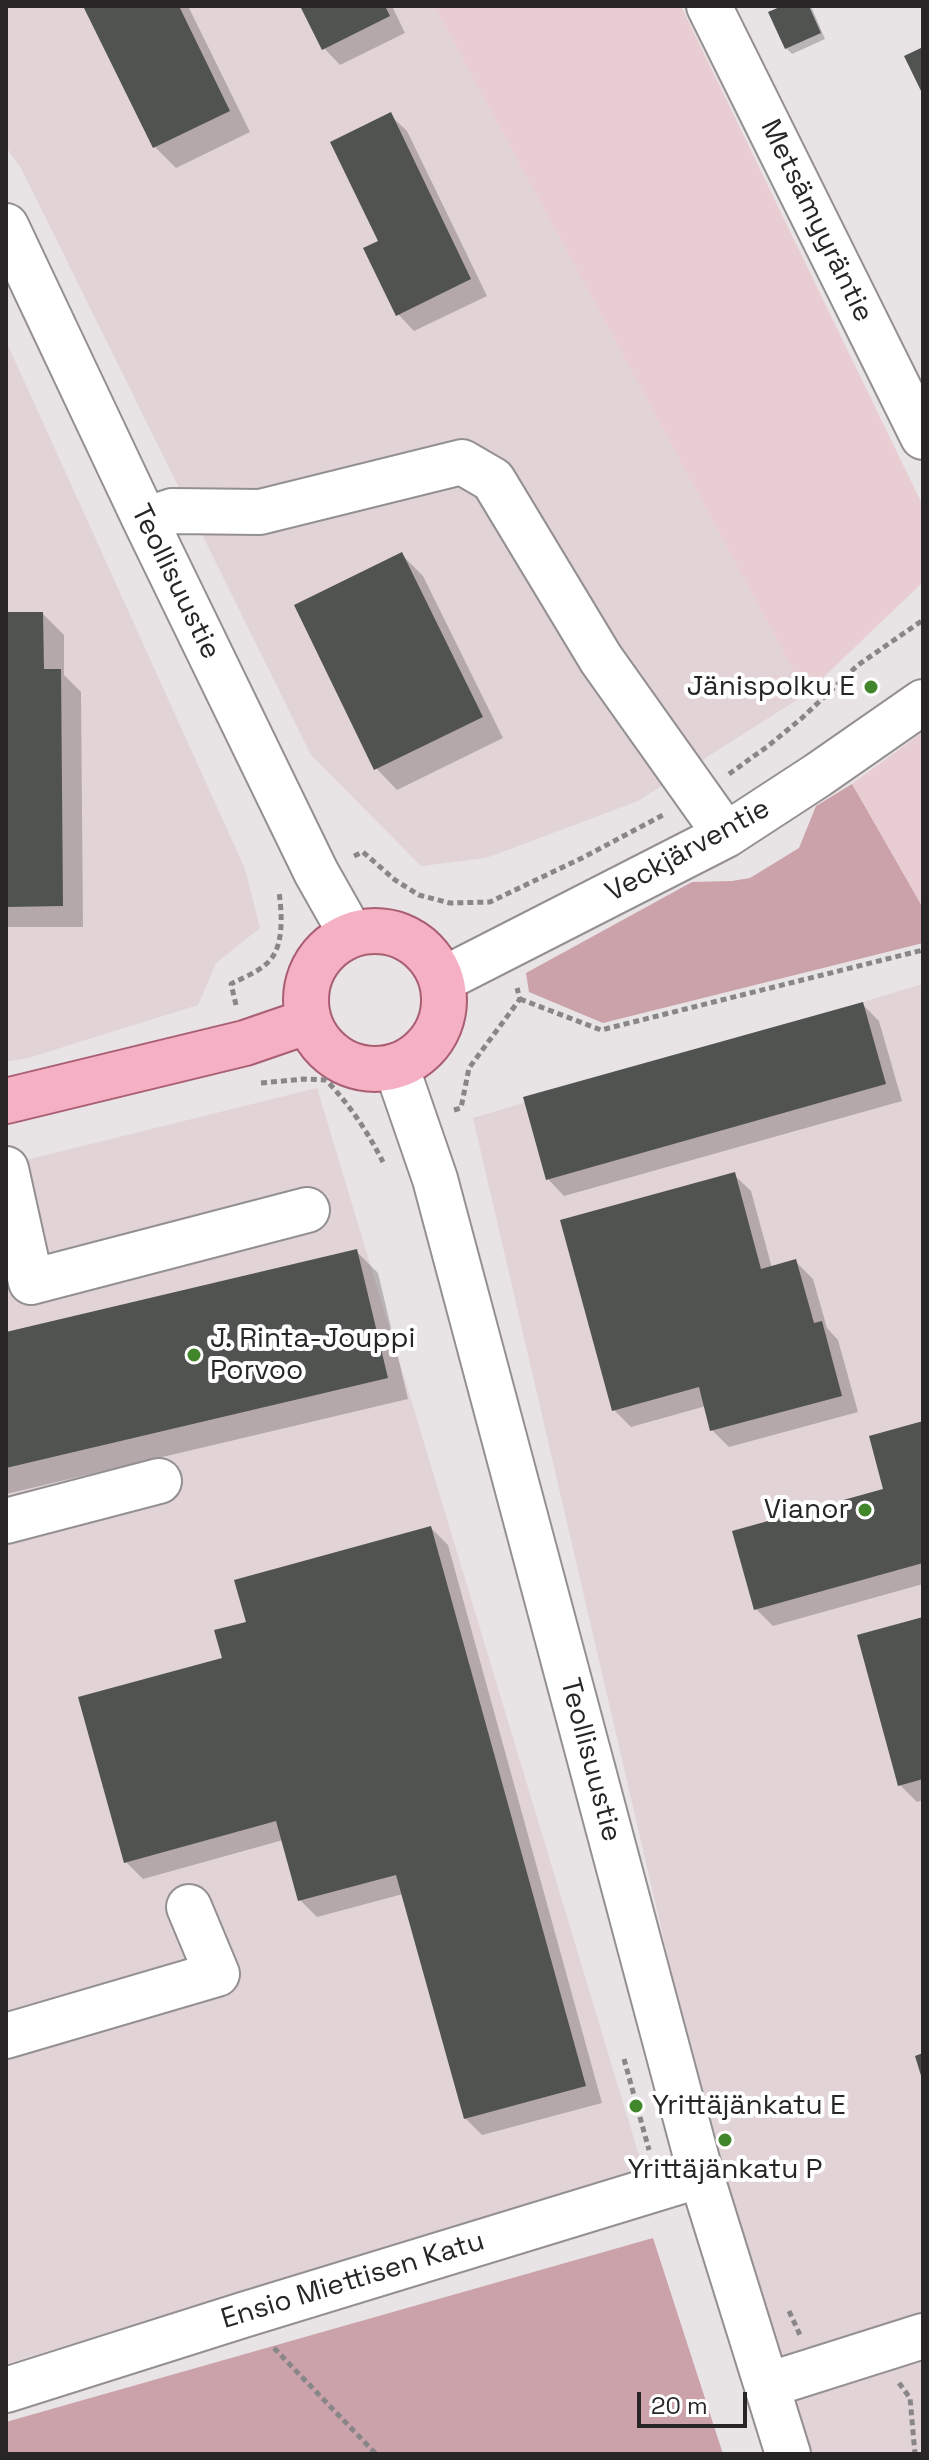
<!DOCTYPE html>
<meta charset="utf-8">
<style>
body{margin:0}
#map{position:relative;width:929px;height:2460px;overflow:hidden;background:#e8e3e4;font-family:"Space Grotesk",sans-serif}
canvas{display:block}
.frame{position:absolute;inset:0;border:8px solid #272526;pointer-events:none}
.scale{position:absolute;left:637px;top:2392px;width:110px;height:36px;box-sizing:border-box;border:4px solid #272526;border-top:0;padding-left:10px;font-size:24px;line-height:28px;white-space:nowrap;color:#272526;-webkit-text-stroke:6px #fff;paint-order:stroke}
</style>
<div id="map">
<canvas width="929" height="2460"></canvas>
<div class="frame"></div>
<div class="scale">20 m</div>
</div>
<script>
const ctx = document.querySelector('canvas').getContext('2d');
ctx.lineJoin = 'round';
function fill(path, color) { ctx.fillStyle = color; ctx.fill(path, 'evenodd'); }
function stroke(path, color, width, dash) { ctx.strokeStyle = color; ctx.lineWidth = width; ctx.lineCap = dash ? 'butt' : 'round'; ctx.setLineDash(dash || []); ctx.stroke(path); }
function label(font, color, halo, rows, align = 'center') {
  ctx.font = font + ' "Space Grotesk",sans-serif'; ctx.lineWidth = 8; ctx.setLineDash([]); ctx.textBaseline = 'middle'; ctx.strokeStyle = halo; ctx.fillStyle = color; for (const [text, x, y, turn = 0] of rows) {
    ctx.save(); ctx.translate(x, y); ctx.rotate((+turn || 0) * Math.PI / 180); ctx.textAlign = isNaN(turn) ? turn : align; if (halo) ctx.strokeText(text, 0, 0); ctx.fillText(text, 0, 0); ctx.restore();
  }
}
fill(new Path2D(`
 M6,6H434L806,694L638,801L486,858L421,866L311,755L21,168L6,147Z
 M6,341L245,869L260,928L216,963L198,1005L28,1058L6,1062Z
 M923,984V2454H804L723,2194L473,1118Z
 M317,1088L643,2169L6,2364V1165Z`), '#e1d3d6');
fill(new Path2D(`
 M434,6H681L923,506V582L806,694Z
 M923,732V908L852,784Z`), '#e8cdd3');
fill(new Path2D(`
 M852,784L923,908V943L603,1023L529,992L526,973L692,882L732,881L750,878L799,848L816,806Z
 M653,2238L723,2454H6V2422Z`), '#cba1aa');
fill(new Path2D(`
 M85,6H188L250,132L176,168L155,147Z
 M302,6H392L405,33L340,65L324,48Z
 M787,6H811L825,39L792,54L786,48Z
 M390,115L407,131L487,296L414,331L398,314L380,242Z
 M402,555L423,576L503,738L397,790L376,768Z
 M6,614H43L64,635V675L81,692L83,927H6Z
 M862,1004L879,1021L902,1101L564,1196L548,1179Z
 M734,1175L751,1191L772,1268L796,1262L813,1279L827,1328L838,1340L858,1412L729,1447L712,1430L706,1406L631,1427L614,1410Z
 M356,1251L378,1273L408,1399L6,1494V1334Z
 M923,1423V1584L773,1626L756,1609L886,1490Z
 M431,1528L448,1545L602,2103L482,2135L465,2118L403,1894L317,1917L300,1900L283,1840L143,1879L126,1862L224,1659L248,1623Z
 M923,1619V1800L917,1802L900,1785Z`), '#0003');
fill(new Path2D(`
 M83,6H179L230,111L153,148Z
 M300,6H385L390,16L322,50Z
 M782,6H809L821,33L785,49L768,12Z
 M923,47V95L904,56Z
 M391,112L471,279L396,316L363,248L378,241L330,142Z
 M402,552L483,717L374,770L294,605Z
 M6,612H43L44,669H61L63,906L6,907Z
 M863,1002L886,1084L546,1180L523,1097Z
 M735,1172L761,1269L796,1259L814,1323L822,1321L842,1396L710,1431L699,1387L612,1411L560,1220Z
 M357,1249L388,1378L6,1468V1332Z
 M923,1421V1563L754,1610L732,1531L883,1489L869,1436Z
 M431,1526L586,2086L464,2119L396,1875L298,1901L276,1821L124,1863L78,1697L222,1658L214,1630L246,1622L234,1580Z
 M923,1617V1779L898,1786L857,1635Z
 M923,2053V2079H922L915,2056Z`), '#515351');
const minor = new Path2D(`
 M709,6L923,437
 M6,226L145,520L316,872L351,934
 M145,520L172,511L260,512L462,462L493,480L601,659L726,835
 M442,980L726,835L818,775L923,702
 M396,1066L435,1179L701,2175L788,2454
 M6,1169L31,1282L307,1210
 M6,1521L159,1481
 M6,2036L217,1974L189,1907
 M768,2385L923,2336
 M6,2390L243,2315L701,2175`);
const major = new Path2D(`
 M306 1000a69 69 0 1 1 138 0a69 69 0 1 1-138 0Z
 M6,1101L245,1043L309,1021`);
stroke(minor, '#949091', 48);
stroke(major, '#a95e73', 48);
stroke(new Path2D(`
 M729,774L768,746L802,718L858,665L923,620
 M354,856L363,852L395,880L419,895L450,903L490,902L584,857L663,815
 M520,999L601,1030L923,950
 M236,1005L231,984C242,978 256,973 265,965C285,950 282,914 279,892
 M261,1083L304,1079L326,1080C350,1105 367,1131 383,1162
 M454,1110L461,1108L469,1068L520,999L517,988
 M624,2059L649,2150
 M789,2311L800,2335
 M274,2348L376,2454
 M899,2383L910,2398L915,2454`), '#898687', 5, [6, 4]);
stroke(minor, '#fff', 44);
stroke(major, '#f5b0c4', 44);
for (const [x, y, r, color] of [
 [871,687,8,"#42862b"],
 [194,1355,8,"#42862b"],
 [865,1510,8,"#42862b"],
 [636,2106,8,"#42862b"],
 [725,2140,8,"#42862b"]
]) { const dot = new Path2D(); dot.arc(x, y, r, 0, 2 * Math.PI); ctx.fillStyle = color; ctx.fill(dot); stroke(dot, '#fff', 3); }
label('28px', '#272526', '#fff', [
 ["Metsämyyräntie",816,221,64],
 ["Teollisuustie",175,582,64],
 ["Veckjärventie",688,851,-29],
 ["Teollisuustie",590,1760,75],
 ["Ensio Miettisen Katu",353,2281,-17]
]);
label('28px', '#272526', '#fff', [
 ["Jänispolku E",855,687],
 ["J. Rinta-Jouppi",210,1339,"left"],
 ["Porvoo",210,1371,"left"],
 ["Vianor",849,1510],
 ["Yrittäjänkatu E",652,2106,"left"],
 ["Yrittäjänkatu P",725,2170,"center"]
], 'right');
</script>
